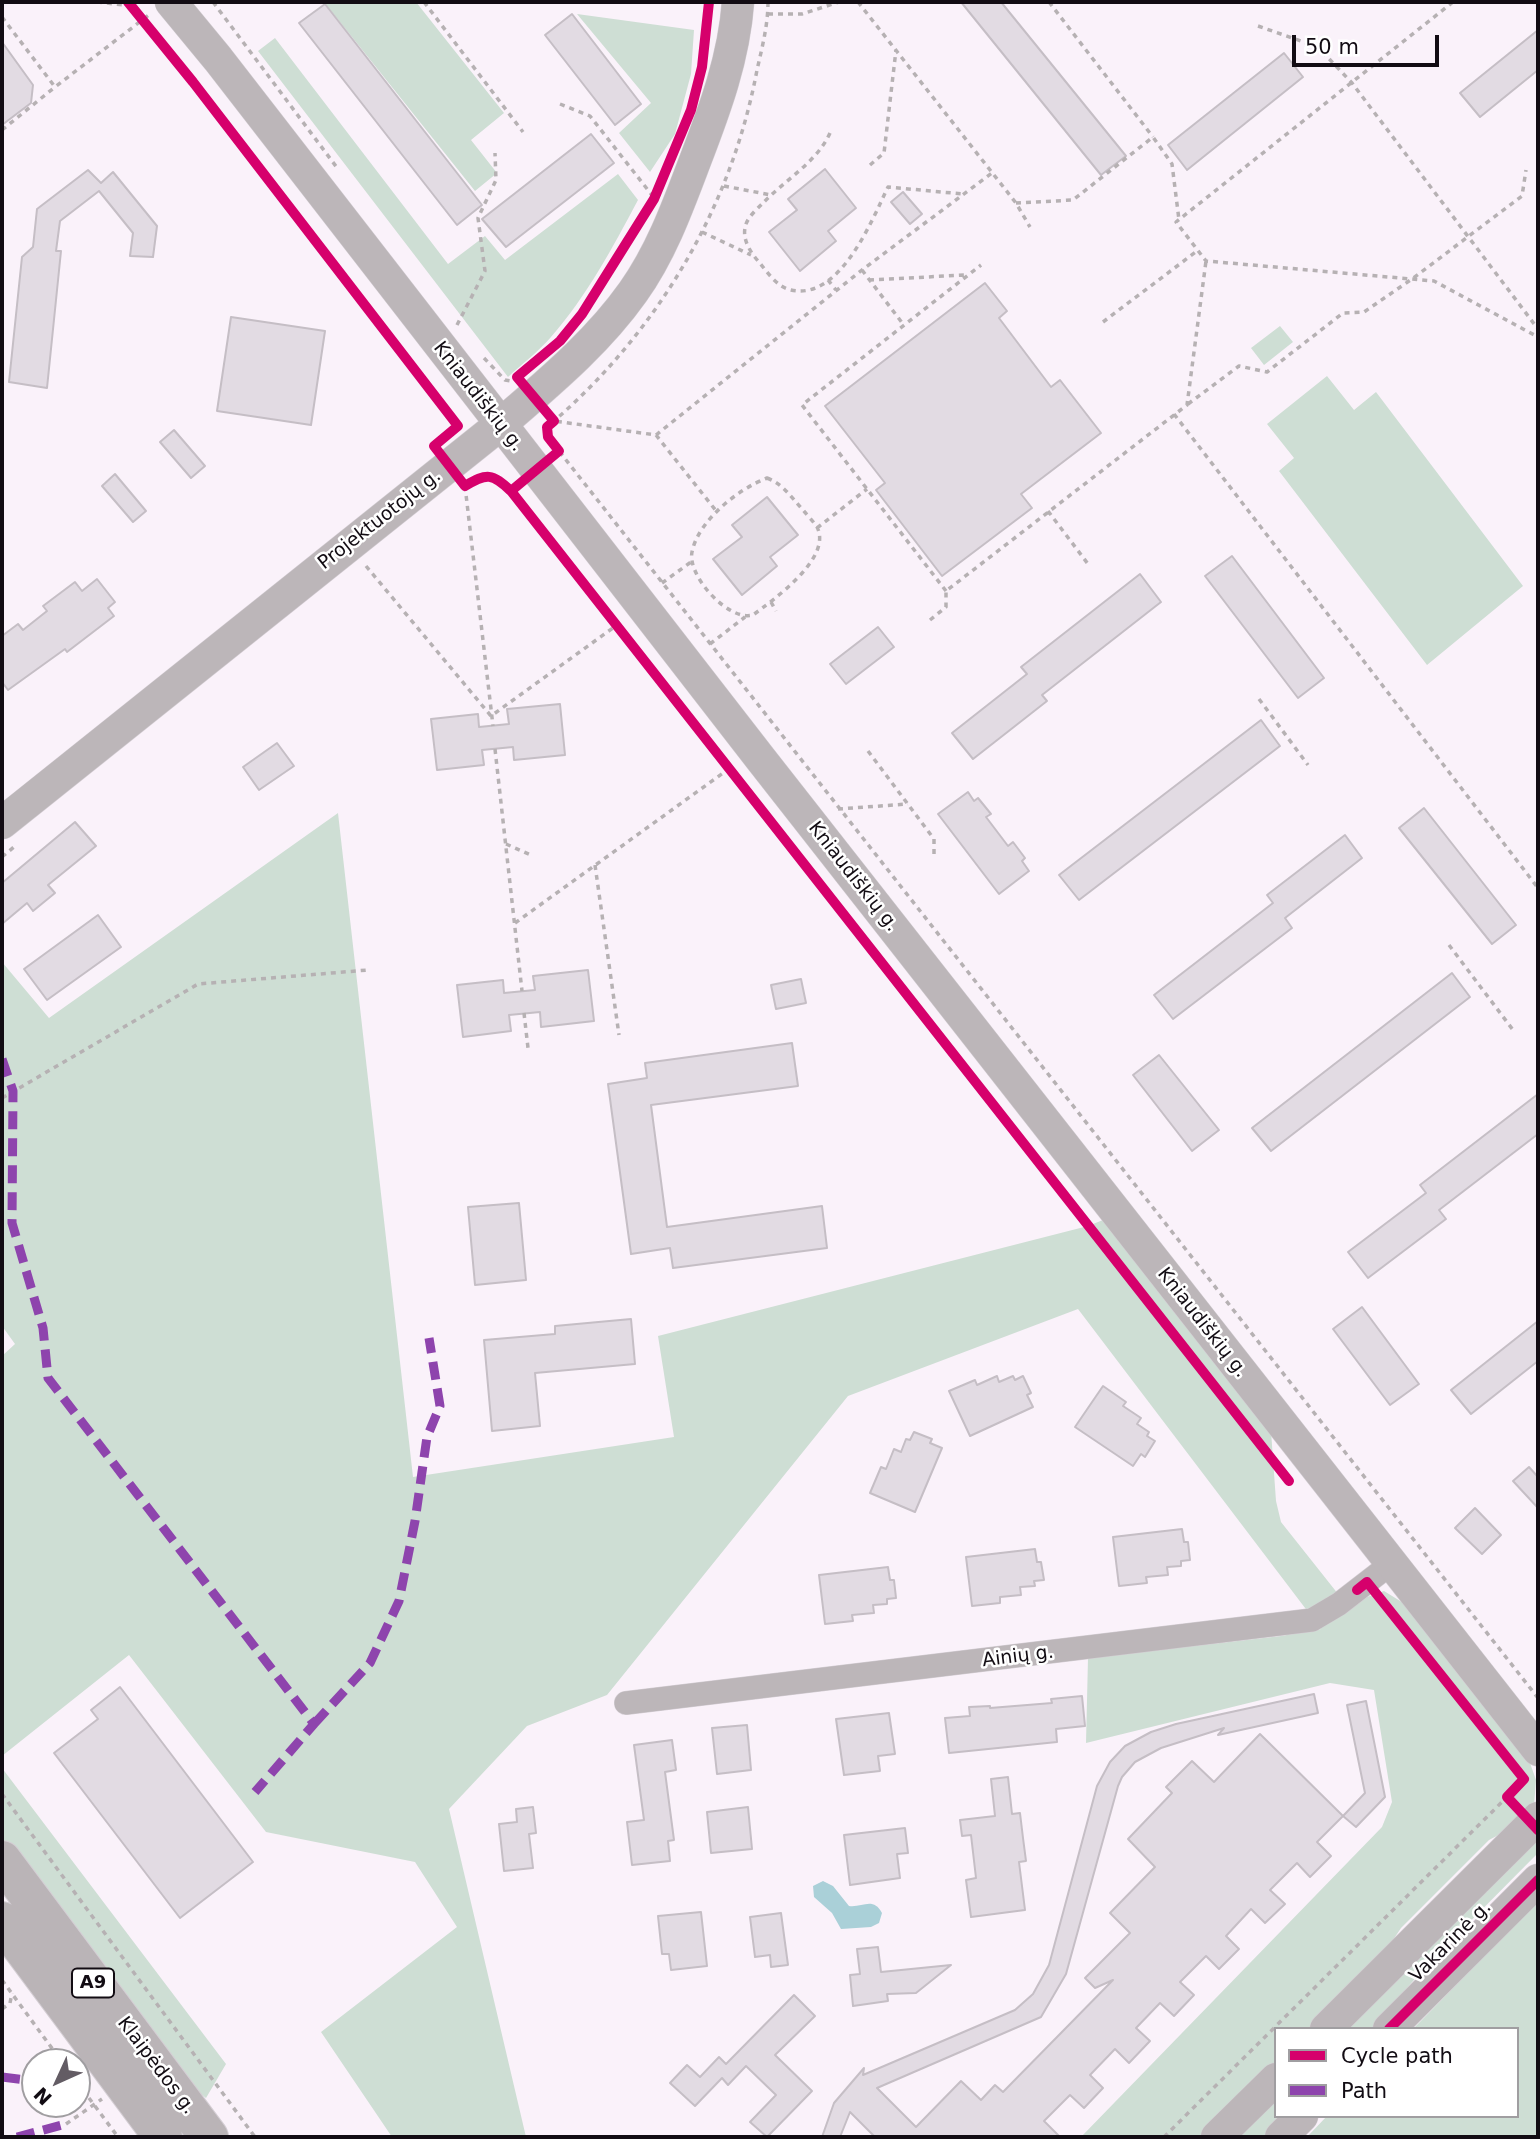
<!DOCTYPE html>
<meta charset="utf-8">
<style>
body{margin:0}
#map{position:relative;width:1540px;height:2139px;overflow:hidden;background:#faf2fa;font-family:"DejaVu Sans",sans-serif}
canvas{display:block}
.frame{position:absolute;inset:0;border:4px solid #120c13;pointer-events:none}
.legend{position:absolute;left:1274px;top:2027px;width:245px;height:91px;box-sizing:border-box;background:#fff;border:2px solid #a09ea1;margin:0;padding:9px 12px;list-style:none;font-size:21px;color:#120c13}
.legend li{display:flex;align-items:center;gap:14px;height:35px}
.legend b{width:35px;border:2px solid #a09ea1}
.north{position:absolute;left:21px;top:2048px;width:70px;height:70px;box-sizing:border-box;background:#fff;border:2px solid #a09ea1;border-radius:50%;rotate:225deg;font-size:19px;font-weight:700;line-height:28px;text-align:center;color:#120c13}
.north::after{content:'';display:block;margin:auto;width:24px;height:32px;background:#635c64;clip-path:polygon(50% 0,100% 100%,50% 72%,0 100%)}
.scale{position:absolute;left:1292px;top:35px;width:147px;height:32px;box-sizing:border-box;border:4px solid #120c13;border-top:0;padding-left:9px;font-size:21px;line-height:24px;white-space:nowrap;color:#120c13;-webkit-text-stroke:5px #fff;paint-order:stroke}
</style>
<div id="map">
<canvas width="1540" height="2139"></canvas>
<div class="frame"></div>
<ul class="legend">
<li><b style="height:9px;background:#d6006c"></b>Cycle path</li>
<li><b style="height:9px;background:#8e44ad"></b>Path</li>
</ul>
<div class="north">N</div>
<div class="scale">50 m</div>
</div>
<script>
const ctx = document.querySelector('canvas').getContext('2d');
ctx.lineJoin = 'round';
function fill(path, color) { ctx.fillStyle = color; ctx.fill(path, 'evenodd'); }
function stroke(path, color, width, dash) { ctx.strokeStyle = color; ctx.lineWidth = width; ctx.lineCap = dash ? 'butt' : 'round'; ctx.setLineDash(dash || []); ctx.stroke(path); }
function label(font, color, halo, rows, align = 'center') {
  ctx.font = font + ' "DejaVu Sans",sans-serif'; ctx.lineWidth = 5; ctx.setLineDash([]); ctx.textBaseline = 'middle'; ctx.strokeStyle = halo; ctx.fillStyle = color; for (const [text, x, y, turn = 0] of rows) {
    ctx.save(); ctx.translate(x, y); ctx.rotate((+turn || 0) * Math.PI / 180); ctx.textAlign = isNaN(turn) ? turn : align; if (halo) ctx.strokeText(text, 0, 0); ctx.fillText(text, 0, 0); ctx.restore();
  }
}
fill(new Path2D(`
 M324,2H416L504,113L471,140L497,173L475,191Z
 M577,14L694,30L691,74L675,134L650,172L619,133L651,103Z
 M275,38L448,264L485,236L505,260L618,174L638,200C613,247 587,296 551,337C539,351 522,364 508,377L258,51Z
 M1280,326L1293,342L1264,365L1251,348Z
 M1327,376L1354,410L1376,392L1523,586L1427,665L1279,471L1294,458L1267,424Z
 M338,813L413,1477L674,1437L658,1336L1088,1226L1103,1220L1271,1431L1276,1501L1281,1522L1350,1609L1367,1597L1384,1591L1405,1604L1530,1763L1536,1780L1534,1806L1523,1822L1489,1840L1401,1928L1373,1970L1315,2029H1276V2067L1205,2137H1081L1382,1827L1392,1802L1374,1690L1330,1683L1086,1743L1088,1658L1281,1636L1321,1629L1078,1309L848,1396L607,1695L527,1726L449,1809L526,2137H392L321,2032L457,1927L415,1862L266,1832L129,1655L2,1756V1356L15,1344L2,1326V962L49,1018Z
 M2,1768L226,2064L206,2098L186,2082L2,1843Z
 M1538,1834V1853L1425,1967L1372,2029H1343Z
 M1538,1901V2137H1307L1327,2116H1517V2029H1413Z
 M1276,2096V2116H1288L1267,2137H1234Z`), '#ceded4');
fill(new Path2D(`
 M823,1881L833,1886L849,1906C862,1908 873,1896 882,1913L879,1923L871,1927L841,1929L832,1913L814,1897L813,1886Z`), '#aad0d8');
const building = new Path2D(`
 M961,2H1001L1126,156L1101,175Z
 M325,4L482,205L457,225L299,23Z
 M572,14L641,104L615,125L545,35Z
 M1538,30V70L1480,117L1460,93Z
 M2,42L33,85L31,103L2,125Z
 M1284,53L1303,77L1187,170L1168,145Z
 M591,134L614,163L506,247L482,219Z
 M825,169L856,208L828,231L836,241L800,271L769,232L797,210L788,199Z
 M88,170L101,183L113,172L157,226L153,257L130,256L133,233L99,191L60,221L56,251H61L47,388L9,382L22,257L33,247L37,209Z
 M903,192L922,214L910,224L891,202Z
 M985,283L1007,311L999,318L1051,387L1060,380L1101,433L1021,494L1032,508L942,576L876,490L885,483L825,406Z
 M231,317L325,331L311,425L217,411Z
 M174,430L205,466L191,478L160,442Z
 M115,474L146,511L133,522L102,486Z
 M767,497L798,535L770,557L777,566L742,595L713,559L742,537L732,525Z
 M1232,556L1324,678L1298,698L1205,576Z
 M1140,574L1161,602L1042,695L1047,701L973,759L952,733L1027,674L1021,667Z
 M97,579L115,602L108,608L114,616L67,652L65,649L8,690L2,682V636L18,624L23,630L47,611L43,606L75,582L82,591Z
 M878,627L894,647L846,684L830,664Z
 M560,704L565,755L514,760L513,747L482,750L484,765L437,770L431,719L478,714L479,727L509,724L507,709Z
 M1261,720L1280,746L1079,900L1059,875Z
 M277,743L294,766L259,790L243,767Z
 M968,792L974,801L978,798L991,814L986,817L1008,846L1013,842L1025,858L1022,861L1029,871L999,894L938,814Z
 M1424,808L1516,925L1492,944L1399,828Z
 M75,822L96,846L48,885L55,893L33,911L27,903L2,924V883Z
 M1345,835L1362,858L1285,918L1292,928L1173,1019L1154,995L1273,903L1267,895Z
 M98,915L121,947L47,1000L24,969Z
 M588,970L594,1021L541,1027L540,1012L509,1015L511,1031L463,1037L457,985L503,980L504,993L535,990L533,976Z
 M1452,973L1470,997L1271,1151L1252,1128Z
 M801,979L806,1003L776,1009L771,985Z
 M792,1043L798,1086L651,1105L667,1227L822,1206L827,1248L673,1268L670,1248L631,1254L608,1084L647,1078L645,1063Z
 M1159,1055L1219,1130L1192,1151L1133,1075Z
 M1538,1094V1134L1439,1210L1446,1219L1368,1278L1348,1252L1426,1193L1420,1185Z
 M519,1203L526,1280L475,1285L468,1207Z
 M1362,1307L1419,1384L1390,1405L1333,1329Z
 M631,1319L635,1364L535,1373L540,1426L492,1431L484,1340L555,1334V1326Z
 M1538,1321V1361L1471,1414L1451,1390Z
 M997,1376L999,1382L1013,1376L1015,1380L1023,1376L1031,1393L1027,1395L1033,1407L970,1436L949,1391L975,1380L977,1385Z
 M1103,1386L1126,1402L1123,1406L1141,1418L1137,1424L1149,1432L1147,1436L1155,1441L1145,1457L1141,1454L1133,1466L1075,1427Z
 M914,1432L932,1439L930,1443L942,1448L915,1512L870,1493L881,1467L886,1469L894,1449L901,1452L906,1439L910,1440Z
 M1529,1467L1538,1477V1508L1513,1481Z
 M1475,1508L1501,1535L1482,1554L1455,1528Z
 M1182,1529L1184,1542H1188L1190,1560L1181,1561V1566L1167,1567L1168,1575L1146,1577L1147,1583L1119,1586L1113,1537Z
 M1035,1549L1037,1562H1041L1044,1580L1034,1581L1035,1586L1020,1587L1021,1595L1000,1597V1603L972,1606L966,1557Z
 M888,1567L890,1580H894L896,1598L887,1599V1604L873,1605L874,1613L852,1615L853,1621L825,1624L819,1575Z
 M120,1687L253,1862L180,1918L54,1753L98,1719L91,1710Z
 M1314,1694L1318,1713L1218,1735L1224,1728L1161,1748L1135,1762L1122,1777L1118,1786L1066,1974L1041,2017L877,2088L916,2127L961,2081L981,2100L995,2085L1003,2092L1113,1980L1095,1988L1085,1978L1130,1933L1110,1913L1155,1867L1128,1839L1172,1793L1166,1787L1192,1761L1214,1782L1260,1734L1343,1816L1317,1842L1331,1856L1310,1877L1297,1863L1270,1890L1285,1904L1265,1923L1251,1909L1226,1936L1239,1949L1219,1969L1206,1956L1180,1982L1194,1995L1174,2016L1160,2003L1136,2028L1150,2041L1129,2063L1115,2049L1090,2075L1103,2088L1084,2108L1070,2095L1044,2121L1060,2137H875L850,2112L840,2137H822L834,2103L864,2068L863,2075L1015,2010L1033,1994L1049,1965L1097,1786L1110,1762L1125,1746L1151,1732L1176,1724Z
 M1082,1696L1085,1726L1056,1729L1057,1742L949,1753L945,1718L970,1716L969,1707L990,1706V1708L1052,1703L1051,1699Z
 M1366,1701L1385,1797L1356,1827L1343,1816L1365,1793L1347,1705Z
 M889,1713L895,1754L878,1756L880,1771L844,1775L836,1719Z
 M747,1725L751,1770L717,1774L712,1728Z
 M672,1740L676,1770L665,1772L674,1840L668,1841L670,1861L632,1865L627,1822L644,1820L634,1745Z
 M1008,1777L1012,1814L1020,1813L1023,1838L1026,1861L1019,1862L1025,1910L971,1917L966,1880L976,1878L971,1835L962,1836L960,1820L995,1816L991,1779Z
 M533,1807L536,1833L529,1834L533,1868L504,1871L499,1824L517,1822L516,1809Z
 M748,1807L752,1849L711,1853L707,1812Z
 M905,1828L908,1853L897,1854L900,1878L850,1885L844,1835Z
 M701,1912L707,1966L671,1970L669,1954H662L658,1916Z
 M781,1913L788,1965L771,1967L770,1955L755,1957L750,1917Z
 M878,1947L881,1972L951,1965L916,1993L887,1994L888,2001L853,2006L850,1975L860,1974L857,1949Z
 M794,1995L815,2016L775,2055L812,2091L767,2137L750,2122L776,2095L746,2066L728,2085L722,2078L695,2106L670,2083L687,2065L700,2077L719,2057L726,2064Z`);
fill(building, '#e2dbe3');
stroke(building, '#c5bec5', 2);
const street = new Path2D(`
 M626,1703L1312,1620L1339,1604L1392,1563`);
const secondary = new Path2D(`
 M171,2L218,59L760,758L1538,1750
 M2,823L501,424C547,384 597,343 633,292C661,253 678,206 695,161C715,109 734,58 738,2
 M1326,2029L1538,1818
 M1389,2029L1538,1880
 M1217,2137L1276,2079
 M1281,2137L1302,2116`);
const highway = new Path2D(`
 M2,1860L209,2137
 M2,1921L163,2137`);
stroke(street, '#d4ced4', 24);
stroke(secondary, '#d4ced4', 33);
stroke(highway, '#d4ced4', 40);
stroke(new Path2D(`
 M97,2L132,6
 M213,2L338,169
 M424,2L523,132
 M768,2C768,25 762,48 757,70C731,209 656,335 547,427L548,437L1538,1698
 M858,2L1016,203L1030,227
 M1049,2L1153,137
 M1453,2L1176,222L1206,261L1434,281L1538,337
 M768,14H802L839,2
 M2,17L55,87L150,14
 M1258,26L1318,47L1352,83L1538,329
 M560,104L590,116L655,199
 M2,130L55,87
 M830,133C817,162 785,180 763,203C757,209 749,216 746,224C741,238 750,252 759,262C768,273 777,287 791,290C840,301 872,220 888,187L963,194
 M870,165L884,153L896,50
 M724,186L771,195
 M1016,203L1073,200L1153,137L1172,164L1179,220
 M702,232L751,255
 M862,270L903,324
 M828,280L836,290
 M869,280L965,275
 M1103,322L1197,251
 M457,325L485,271L478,218L496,180L495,153
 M484,358L505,380L511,381
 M1188,404L1239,366L1267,372L1343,313L1364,312L1412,279L1522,196L1526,170
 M1174,414L1538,888
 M549,416L554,421L656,435L717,512
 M656,435L862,270L992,173
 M767,478C783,484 791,497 803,510C807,515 813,521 817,527C833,558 773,600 753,615C729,622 687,576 692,552C698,521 738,489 767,478Z
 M465,486L493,726
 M1048,511L1088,564
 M817,528L867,489
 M366,566L491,716L617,625
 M662,583L691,562
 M946,591L802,405L981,265
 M771,602L776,611
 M930,620L946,607V591L1187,405L1206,261
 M710,644L745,617
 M1259,699L1308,765
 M495,749L522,991
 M868,751L934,839V855
 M838,809L908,804
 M506,844L531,855
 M2,857L15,846
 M595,865L619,1035
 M515,923L730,768
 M1449,945L1513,1030
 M524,1013L528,1048
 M2,1098L198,984L368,970
 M2,1794L255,2137
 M2,1980L62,2062
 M2,2009L10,2003L12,1993
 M77,2082L118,2137
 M66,2124L102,2099
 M1164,2137L1507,1797`), '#b6b1b3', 3.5, [5, 5]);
stroke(street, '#bcb6b9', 23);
stroke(secondary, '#bcb6b9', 32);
stroke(highway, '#bab4b7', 38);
stroke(new Path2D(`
 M2,1059L13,1091L12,1223L43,1328L48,1378L314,1724L255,1792
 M314,1724L370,1663L399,1601L415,1521L427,1437L440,1406L429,1338
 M2,2077L35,2081
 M77,2087H81
 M17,2137L66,2124`), '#8e44ad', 9, [18, 9]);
stroke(new Path2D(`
 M128,2L193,82L458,426L434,446L465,486C487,473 492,473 511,491L1289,1481
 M511,491L559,451L548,437L547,427L554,421L517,377L560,341L582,314L654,199L691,110L702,67L709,2
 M1357,1590L1367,1582L1524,1779L1507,1797L1538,1830
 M1389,2029L1538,1880`), '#d6006c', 10);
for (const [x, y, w] of [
 [93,1983,42]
]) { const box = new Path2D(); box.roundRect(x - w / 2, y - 14.5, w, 29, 5); ctx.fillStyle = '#fff'; ctx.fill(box); stroke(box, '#120c13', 2); }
label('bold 18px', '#120c13', null, [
 ["A9",93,1983]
]);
label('19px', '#120c13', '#fff', [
 ["Kniaudiškių g.",478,397,52],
 ["Projektuotojų g.",380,520,-38],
 ["Kniaudiškių g.",853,877,52],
 ["Kniaudiškių g.",1202,1323,52],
 ["Ainių g.",1018,1657,-7],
 ["Vakarinė g.",1451,1942,-45],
 ["Klaipėdos g.",156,2066,53]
]);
</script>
